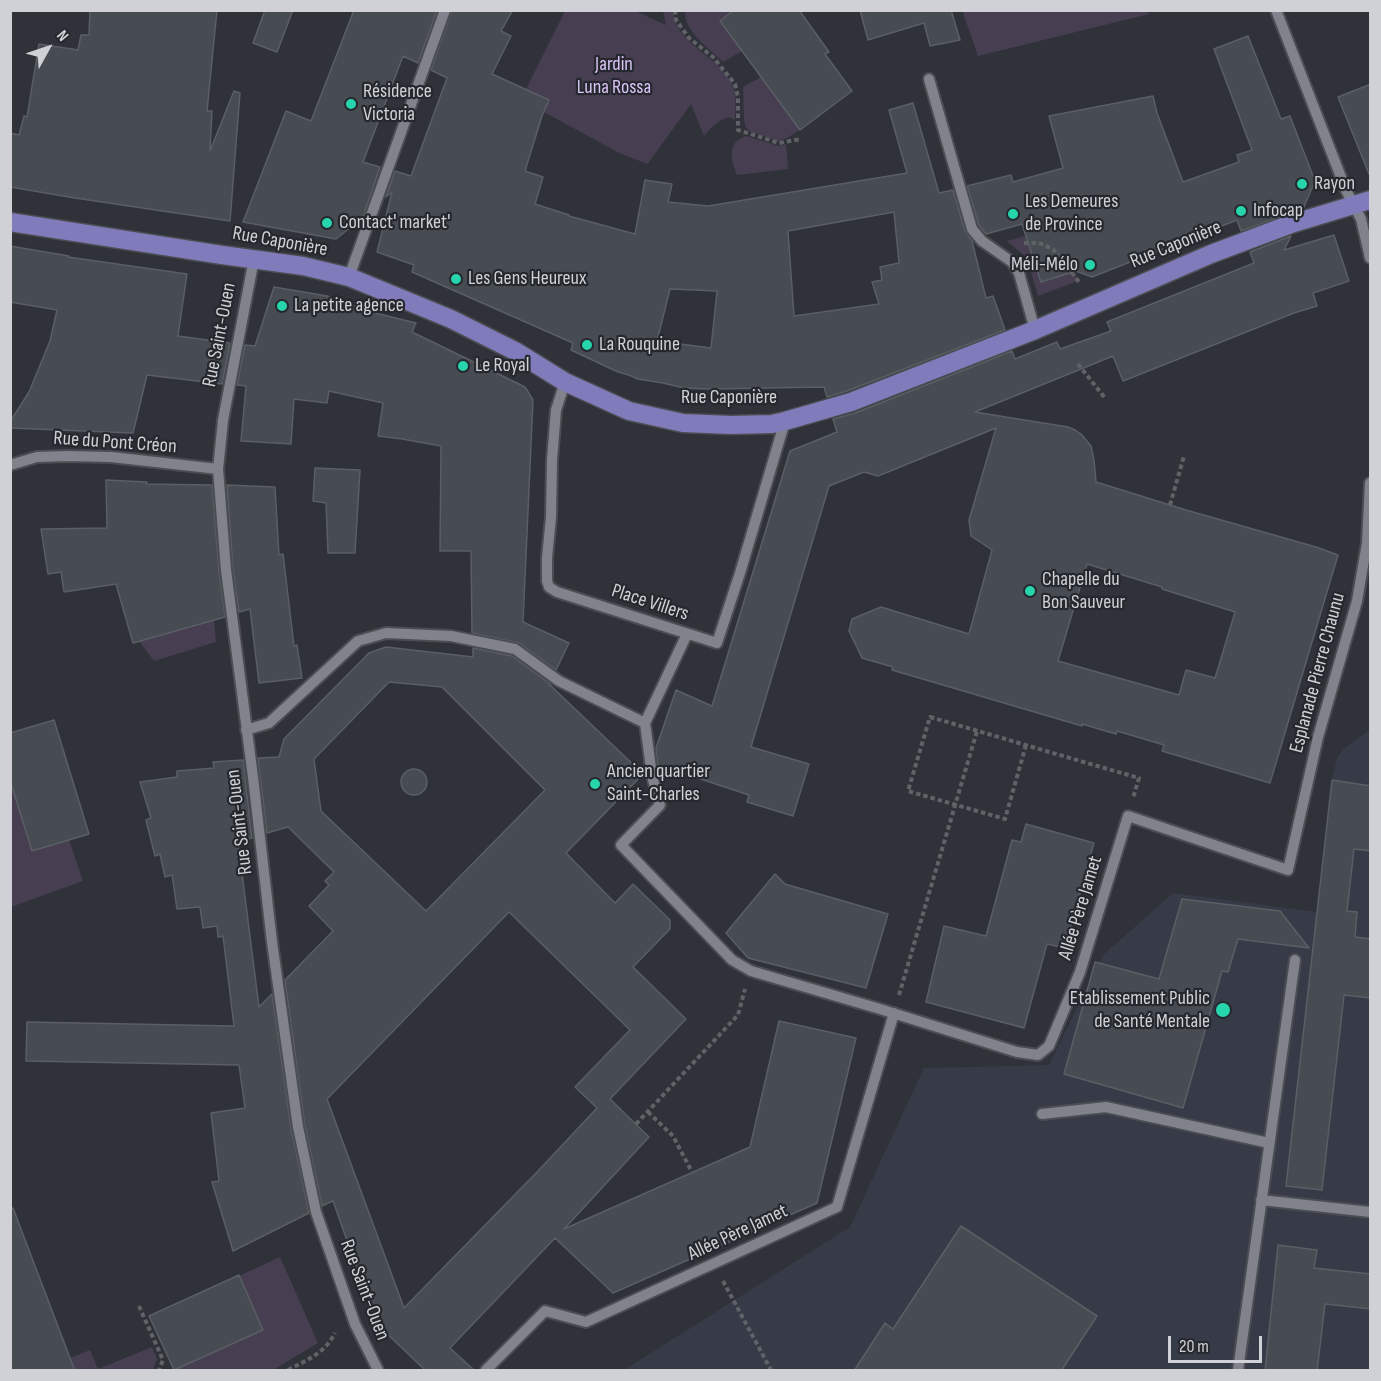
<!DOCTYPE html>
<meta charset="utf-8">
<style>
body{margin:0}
#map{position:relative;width:1381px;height:1381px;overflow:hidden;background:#2f3238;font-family:"Sofia Sans Condensed",sans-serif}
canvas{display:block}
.frame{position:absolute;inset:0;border:12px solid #d0d1d6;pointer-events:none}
.north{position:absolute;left:18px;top:18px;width:60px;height:60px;-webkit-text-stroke:4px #25282e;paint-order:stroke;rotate:50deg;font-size:16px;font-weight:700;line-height:24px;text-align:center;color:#d0d1d6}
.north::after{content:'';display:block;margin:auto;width:21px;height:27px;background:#d0d1d6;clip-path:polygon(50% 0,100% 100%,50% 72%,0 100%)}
.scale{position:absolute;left:1168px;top:1336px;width:94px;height:27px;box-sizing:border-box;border:3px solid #d0d1d6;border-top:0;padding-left:8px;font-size:18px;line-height:21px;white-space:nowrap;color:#d0d1d6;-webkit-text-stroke:4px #25282e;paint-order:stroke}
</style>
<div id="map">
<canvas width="1381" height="1381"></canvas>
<div class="frame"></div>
<div class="north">N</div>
<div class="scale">20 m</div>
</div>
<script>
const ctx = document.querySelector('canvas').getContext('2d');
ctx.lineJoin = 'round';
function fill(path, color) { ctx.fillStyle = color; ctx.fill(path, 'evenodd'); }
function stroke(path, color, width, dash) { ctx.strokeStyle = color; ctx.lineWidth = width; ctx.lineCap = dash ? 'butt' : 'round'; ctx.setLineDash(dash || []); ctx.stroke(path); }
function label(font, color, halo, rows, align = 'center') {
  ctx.font = font + ' "Sofia Sans Condensed",sans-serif'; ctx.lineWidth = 4.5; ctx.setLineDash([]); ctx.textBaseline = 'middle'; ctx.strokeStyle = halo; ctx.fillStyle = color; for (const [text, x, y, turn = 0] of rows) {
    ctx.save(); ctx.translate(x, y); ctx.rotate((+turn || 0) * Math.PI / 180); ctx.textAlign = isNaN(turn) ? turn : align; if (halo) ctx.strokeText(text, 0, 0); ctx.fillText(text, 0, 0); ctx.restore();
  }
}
fill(new Path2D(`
 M1370,730V1370H624L850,1227L924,1068L1049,1065L1103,955L1173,893L1317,912L1332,780L1337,758L1343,749Z`), '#363b47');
fill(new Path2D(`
 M962,10H1147L1149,14L978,56Z
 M565,11H635L666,25L663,11H673C677,47 721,55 733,87C737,97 735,109 735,120L730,117C718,120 711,127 704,136L691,104L649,162L648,164L619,153L544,112L549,100L526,89Z
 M685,11H734L720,21L742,51L723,62C709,48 684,32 685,11Z
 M761,77L800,130L787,138L779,141L751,132L746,128L744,120L743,87Z
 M746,136L779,146L786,144L788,169L737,175C731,160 726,142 746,136Z
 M1071,223L1070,260L1078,281L1038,296L1027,258L1007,241Z
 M214,620L216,642L154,661L139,641Z
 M10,780L32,851L69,840L83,881L11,907Z
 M280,1257L318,1343L273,1370H173L263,1330L239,1276Z
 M152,1347L157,1359L153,1370H74L70,1358L90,1350L98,1369Z`), '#473e52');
const building = new Path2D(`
 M90,10H217L207,111H212L210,151L234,91L240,93L230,221L75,198L10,187V133L19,135L24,116L27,117L39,44L78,50L81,35H89Z
 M265,10H293L277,52L253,43Z
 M354,10H437L418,63L403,56L363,162L380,167L363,217L336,239L243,222L286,111L311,121Z
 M452,10H513L501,31L511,36L492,74L549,100L542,116L525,171L543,177L535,204L569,215V216L635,234L645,180L672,184L668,202L708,206L907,173L889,110L913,103L939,193L953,190L965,231L972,241L986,298L993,296L1005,330L847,391L827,397L824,387L709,389L684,388L663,383L638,379L629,375L618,372L571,350L573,343L412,272L414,265L377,252L392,192L386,197L395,171L411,176L447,78L431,70ZM894,212L899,263L880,267L882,280L872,282L879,304L794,316L788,231ZM670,289L717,291L711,348L657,341Z
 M734,10H799L829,52L825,54L852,91L800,130L720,21Z
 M860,10H951L960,40L930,46L924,23L868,40Z
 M1248,36L1281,119L1290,116L1315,181L1303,209L1241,231L1237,220L1092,277L1076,271L1041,282L1022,224L986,234L979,225L967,186L1011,175L1013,182L1063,168L1049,116L1153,96L1157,113L1183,182L1239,162L1237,155L1252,150L1214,49Z
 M1371,84V174H1369L1338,97Z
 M1334,235L1349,281L1313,293L1317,306L1294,313L1123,381L1113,356L975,412L1068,427L1075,430L1081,434L1091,446L1094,460L1096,482L1186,510L1316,547L1338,555L1270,783L1162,751L1164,745L1117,731L1116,734L1082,724V726L892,670L893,667L862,658L849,631L852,619L881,607L969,634L992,550L971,536L969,520L996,428L878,476L864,472L829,486L751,747L809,764L793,816L747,802L749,795L658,765L656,748L676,690L712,706L790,451L837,432L833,419L855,413L1012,351L1015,359L1057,342L1060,349L1111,331L1107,322L1254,263L1250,252L1291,236L1284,250ZM1087,564L1162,587V589L1235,612L1215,678L1186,670L1179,695L1058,661Z
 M10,246L69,256L68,257L187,274L178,336L230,343L222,384L147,375L133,433L10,428V422L29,392L50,341L57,310L10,302Z
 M274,287L327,296L371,312L416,323L412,332L525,387L533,400L523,622L569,643L556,670L519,643L472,633L471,551H440L441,446L402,439L378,436L383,403L329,391L327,403L294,399L291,444L241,441L246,386L237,385L245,345L255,346Z
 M315,468L360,470L355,553H328L326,503L313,501Z
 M106,480L147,482L146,484L212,485L219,571L225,617L133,643L116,584L64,592L61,572L48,574L41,529L107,528Z
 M227,485L275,487L279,555L283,554L294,646L297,645L302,678L259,683L250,609L239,612L233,569Z
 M386,647L473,657V648L512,656L550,684V685L643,774L566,853L615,903L633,884L670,920V929L633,967L686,1019L610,1099L649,1137L564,1229L750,1147L779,1021L856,1038L817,1203L613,1293L555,1238L450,1348L475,1371H426L380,1327L371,1308L333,1201L322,1206L305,1126L285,980L333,931L309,906L329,885L325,881L334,872L288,827L267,833L258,758L279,757L284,739L369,653ZM389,682L442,687L545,790L426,911L321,811L314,759ZM509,912L630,1030L575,1087L597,1108L538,1171L404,1308L327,1099Z
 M54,720L89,834L32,851L10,780V733Z
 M243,760L252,838L238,842L259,1007L272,994L291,1128L309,1213L233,1251L212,1182L219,1181L211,1113L245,1108L239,1065L26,1061L27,1022L234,1026L223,936L218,937L217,926L203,928L200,907L177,909L172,875L165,877L160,854L155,856L146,820L151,818L140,782L177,777V771L214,768L213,762Z
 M401 782a13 13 0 1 1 26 0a13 13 0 1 1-26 0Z
 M1332,780L1371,786V851L1354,849L1347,911L1357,912L1355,937L1371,939V998L1344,995L1322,1190L1286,1186Z
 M1026,824L1094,843L1065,948L1047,944L1024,1028L926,1002L944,926L986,936L1012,840L1021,842Z
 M775,874L785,884L888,914L866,988L748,958L726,933Z
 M1182,899L1280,911L1309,948L1238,939L1228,972L1222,971L1183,1108L1064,1074L1095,962L1159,979Z
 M10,1208H13L75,1371H10Z
 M961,1226L1097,1316L1061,1371H854L885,1323L893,1329Z
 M1278,1245L1317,1250L1314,1268L1371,1274V1309L1325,1304L1317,1371H1265Z
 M239,1275L263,1330L174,1370L149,1316Z`);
fill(building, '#464c51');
stroke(building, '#5a5f65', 1.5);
const minor = new Path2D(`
 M1276,10L1346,190L1361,219L1370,258
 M929,79L972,229L982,241L1012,262L1019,273L1035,330
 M254,259L223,420L218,469L226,570L253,777L272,942L298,1127L316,1212L355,1324L378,1370
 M349,277L445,10
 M565,382L556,410L552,460L551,517L547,558V581L549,587L557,592L717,643L740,573L785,421
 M10,465L37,457L67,456L111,457L218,469
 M687,634L645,723L652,776L660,805L621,845L732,960L751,971L880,1009L1017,1052L1038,1055L1049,1046L1080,972L1128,816L1288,870L1318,737L1357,601L1367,543L1370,483
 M246,730L269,723L358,641L386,633L451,636L515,649L559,681L645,723
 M1042,1114L1106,1107L1269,1143
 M1261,1200L1370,1212
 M486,1370L545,1311L586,1322L837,1207L894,1013
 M1238,1370L1295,960`);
const major = new Path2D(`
 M10,222L222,255L303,266L349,277L451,319L515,351L565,382L629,411L683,423L731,425L772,424L785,421L851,402L1035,330L1211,254L1291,224L1370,200`);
stroke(minor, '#4b4d52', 14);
stroke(major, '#4b4d52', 21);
stroke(new Path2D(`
 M675,10L676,20L689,38L713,57L735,84L738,97V130L779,143L801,139
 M1024,243H1039L1053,249L1080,283
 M1078,364L1105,398
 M1170,505L1184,456
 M1026,745L1005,819L908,791L930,717C999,737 1069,758 1139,778L1133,798
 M899,995L977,731
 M648,1112L673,1136L692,1172
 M636,1124L738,1015L745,989
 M723,1281L771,1370
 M139,1306L163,1360L159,1370
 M288,1370C307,1360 325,1353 335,1333`), '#606268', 4, [4.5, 3]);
stroke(minor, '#80838b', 10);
stroke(major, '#807bbb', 18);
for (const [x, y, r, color] of [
 [351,104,6,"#27d5ad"],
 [1302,184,6,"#27d5ad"],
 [1241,211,6,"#27d5ad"],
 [1013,214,6,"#27d5ad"],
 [327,223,6,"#27d5ad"],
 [1090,265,6,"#27d5ad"],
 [456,279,6,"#27d5ad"],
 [282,306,6,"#27d5ad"],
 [587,345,6,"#27d5ad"],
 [463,366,6,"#27d5ad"],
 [1030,591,6,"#27d5ad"],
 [595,784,6,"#27d5ad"],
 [1223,1010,8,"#27d5ad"]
]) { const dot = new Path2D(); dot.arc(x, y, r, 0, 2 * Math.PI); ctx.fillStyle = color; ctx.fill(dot); stroke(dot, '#25282e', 2); }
label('20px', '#dac5f6', '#25282e', [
 ["Jardin",614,65],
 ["Luna Rossa",614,88]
]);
label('20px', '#d0d1d6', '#25282e', [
 ["Résidence",363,92],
 ["Victoria",363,115],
 ["Rayon",1314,184],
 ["Les Demeures",1025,202],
 ["de Province",1025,225],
 ["Infocap",1253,211],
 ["Contact' market'",339,223],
 ["Méli-Mélo",1078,265,"right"],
 ["Les Gens Heureux",468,279],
 ["La petite agence",294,306],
 ["La Rouquine",599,345],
 ["Le Royal",475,366],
 ["Chapelle du",1042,580],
 ["Bon Sauveur",1042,603],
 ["Ancien quartier",607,772],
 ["Saint-Charles",607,795],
 ["Etablissement Public",1210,999,"right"],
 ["de Santé Mentale",1210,1022,"right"]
], 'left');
label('20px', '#d0d1d6', '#25282e', [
 ["Rue Caponière",280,242,10],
 ["Rue Caponière",1176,245,-22],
 ["Rue Saint-Ouen",220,335,-79],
 ["Rue Caponière",729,398],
 ["Rue du Pont Créon",115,443,4],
 ["Place Villers",650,603,18],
 ["Esplanade Pierre Chaunu",1318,673,-75],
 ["Rue Saint-Ouen",240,822,-97],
 ["Allée Père Jamet",1081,908,-73],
 ["Allée Père Jamet",738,1233,-25],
 ["Rue Saint-Ouen",364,1290,69]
]);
</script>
